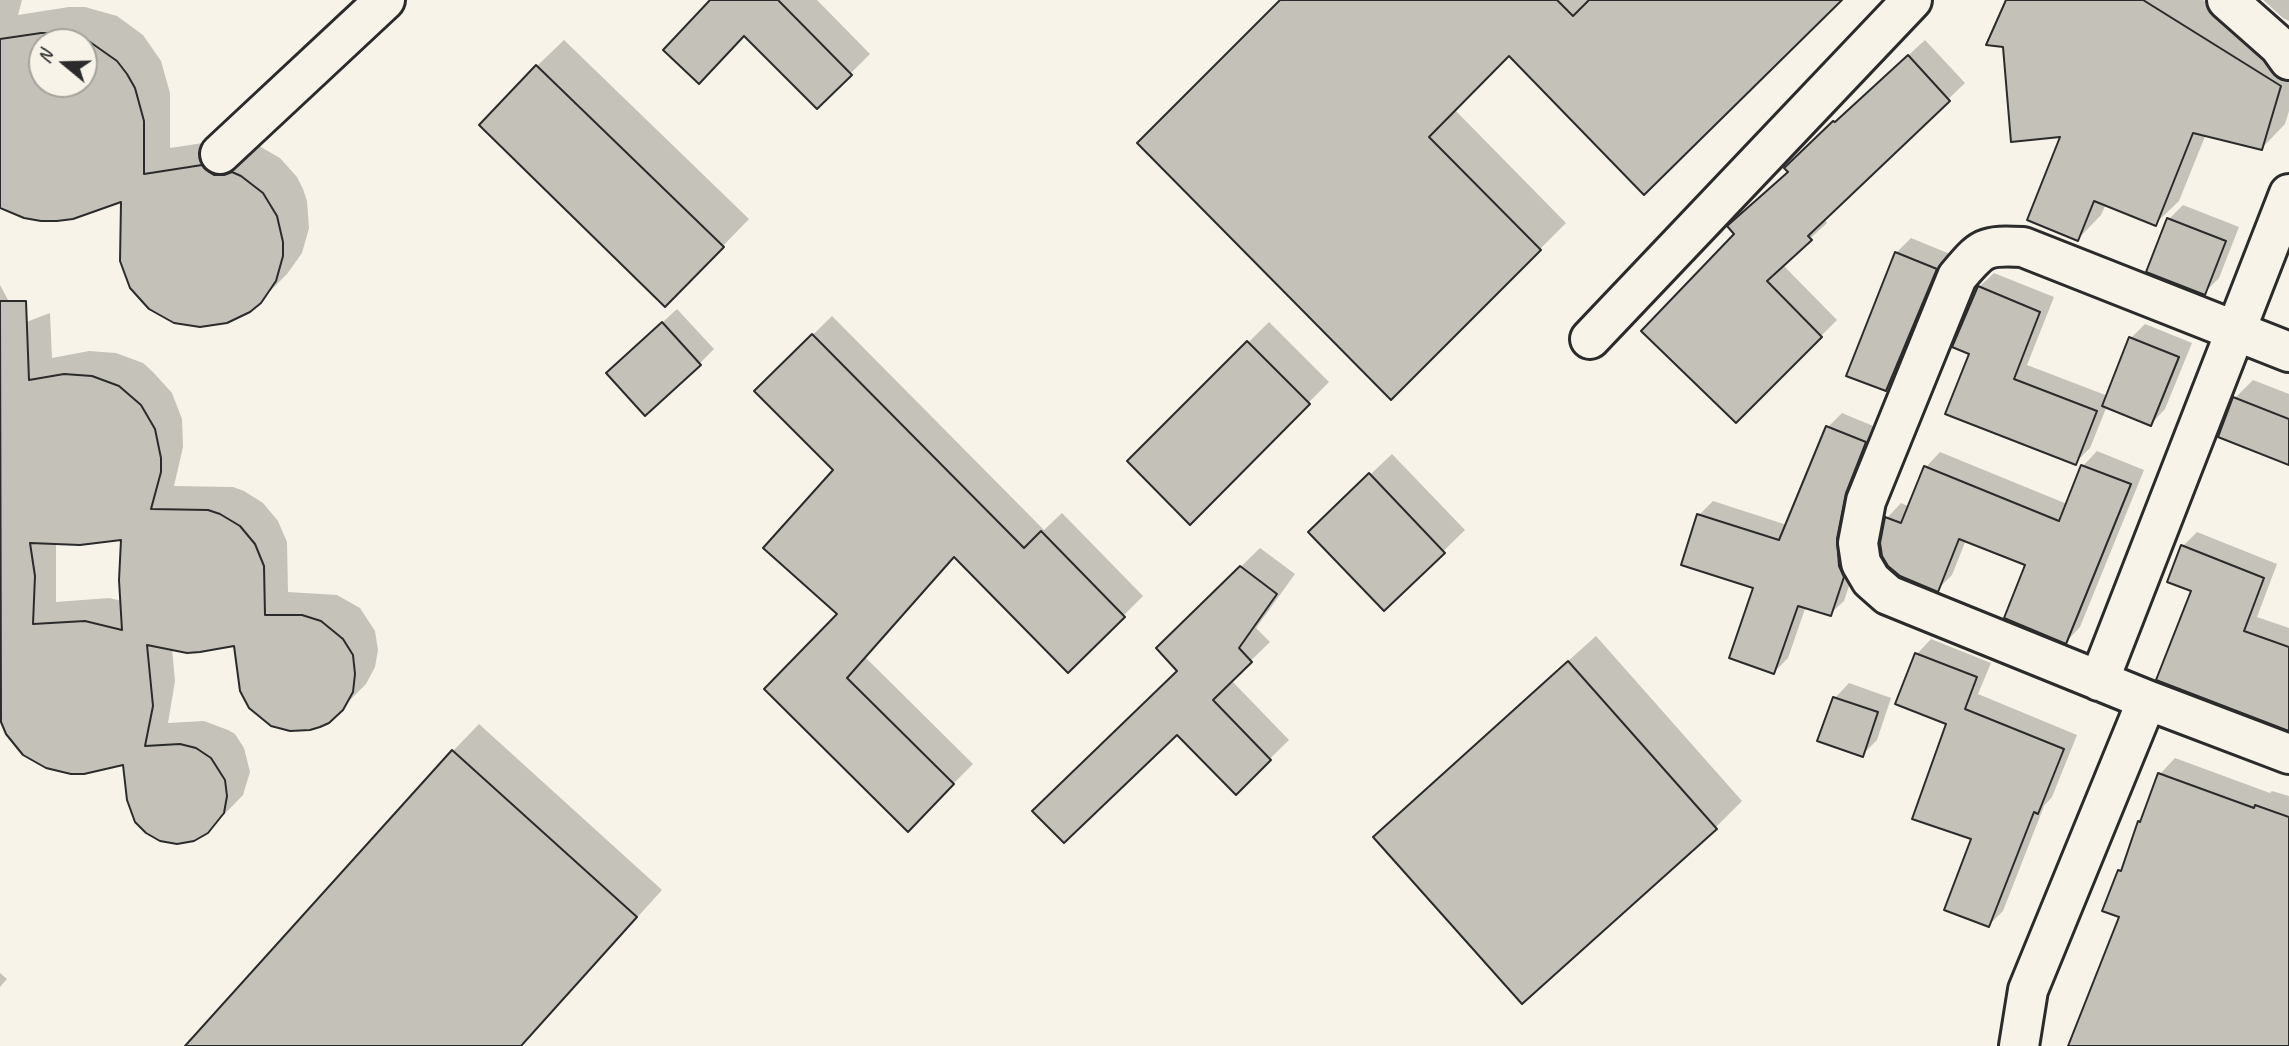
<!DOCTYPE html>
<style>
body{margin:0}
#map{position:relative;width:2289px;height:1046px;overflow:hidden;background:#f7f3e8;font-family:Caveat,sans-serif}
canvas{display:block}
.north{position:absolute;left:28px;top:28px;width:70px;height:70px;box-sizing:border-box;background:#f7f3e8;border:2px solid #a5a39c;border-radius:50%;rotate:289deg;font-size:19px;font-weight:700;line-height:28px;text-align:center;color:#2b2b2b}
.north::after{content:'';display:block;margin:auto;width:24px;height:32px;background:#2b2b2b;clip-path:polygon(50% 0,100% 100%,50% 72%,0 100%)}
</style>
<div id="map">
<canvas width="2289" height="1046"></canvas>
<div class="north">N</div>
</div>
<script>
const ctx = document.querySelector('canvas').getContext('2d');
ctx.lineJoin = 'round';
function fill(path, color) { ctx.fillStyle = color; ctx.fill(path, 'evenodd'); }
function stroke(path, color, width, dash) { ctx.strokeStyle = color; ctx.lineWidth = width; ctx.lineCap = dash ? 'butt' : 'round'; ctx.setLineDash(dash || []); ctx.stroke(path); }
fill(new Path2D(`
 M0,0H22L18,15L69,7H85L117,16L143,35L161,61L170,93V148L229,139L252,149L259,146L280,158L297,177L303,189L307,201L309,228L302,253L287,274L260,301L123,200L0,206ZM42,42H84V84H42Z
 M713,0H817L870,54L817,107Z
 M1283,0H1840L1510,53L1454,109L1566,223L1391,398Z
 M2008,0H2203L2289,53V111L2285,124L2262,148L2206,134L2179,201L2155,224L2106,204L2101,215L2078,239L2063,135Z
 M2263,0H2289V21L2283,18Z
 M564,40L749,219L692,278L537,66Z
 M1925,40L1965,83L1824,219L1827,223L1782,264L1837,320L1736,421V234L1789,171L1787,168L1851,106L1852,107Z
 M2183,205L2239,227L2219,278L2204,293L2169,219Z
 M1911,238L1950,254L1900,375L1886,389L1896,253Z
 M1994,273L2054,297L2027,365L2108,396L2131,338L2145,324L2192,343L2165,409L2151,424L2107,406L2090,448L2076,462L1971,353L1979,287Z
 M0,285L21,324L50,313L52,358L89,351L116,353L143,363L153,372L172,393L182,419L183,447L174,486L233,487L244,491L263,503L278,521L287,542L288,592L337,595L360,608L375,631L378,650L375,667L366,684L342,708L272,725L256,714L245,699L235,644L172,648L175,681L168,723L204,721L228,730L235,734L244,748L250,772L243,795L207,832L125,762L8,733L0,711ZM123,538L122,601L109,598L56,602V542Z
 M677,309L714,349L699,364L623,359Z
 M832,316L1044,530L1062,513L1143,596L1068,671L955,556L865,657L973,764L908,829L767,689L839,614L835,470L756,391Z
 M1269,322L1329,382L1190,522L1129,461Z
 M2253,380L2289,394V463L2235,398Z
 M1842,413L1878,428L1857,562L1844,601L1830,614L1806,606L1788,658L1774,672L1755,587L1699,515L1713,501L1787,525L1828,427Z
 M2097,451L2144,470L2080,627L2066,642L2027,564L1966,540L1952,575L1937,590L1882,543L1887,518L1901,503L1910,507L1926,467L1940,452L2067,504L2083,466Z
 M1392,454L1465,530L1384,609L1332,511Z
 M2197,532L2277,564L2257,617L2289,628V729L2194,590L2183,546Z
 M1260,548L1295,574L1256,628L1270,642L1231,680L1289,740L1236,792L1179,670L1158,648Z
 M1596,636L1742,801L1716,827L1522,1001L1375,837L1402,810Z
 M1931,639L1991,663L1978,694L2077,735L2052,797L2044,806L2003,911L1989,925L1974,838L1948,723L1897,703L1917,654Z
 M1849,683L1891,698L1877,740L1862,755L1835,698Z
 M479,724L662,890L521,1046H187L453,751Z
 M2175,758L2270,793L2272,791L2289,796V1046H2070L2121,916L2119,871L2125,866L2160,774Z
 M0,973L7,979L0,987Z`), '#0003');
const building = new Path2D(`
 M710,0H778L852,75L817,109L744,36L699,84L663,50Z
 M1280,0H1557L1573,16L1589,0H1842L1644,195L1509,56L1429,137L1541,250L1391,400L1137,143Z
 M2006,0H2143L2281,86L2262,150L2193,133L2156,226L2094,201L2078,241L2027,220L2060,137L2011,142L2003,47L1986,45Z
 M41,33H57L90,42L117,61L127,74L135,88L144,121V174L202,165L205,169L214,175H224L232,172L241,176L263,193L277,216L283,242V256L276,281L261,303L250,312L227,323L200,327L174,323L149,309L130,288L120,261L121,202L73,219L57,221H41L24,218L0,208V39ZM42,42H84V84H42Z
 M1908,55L1950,101L1808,236L1812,240L1767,281L1822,337L1736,423L1641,331L1734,234L1727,226L1788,172L1784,168L1833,121L1835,122Z
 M536,65L724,247L665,307L479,125Z
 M2167,218L2226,241L2205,295L2146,272Z
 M1895,252L1937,269L1886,391L1846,376Z
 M1978,286L2040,312L2014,379L2097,411L2076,465L1945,414L1969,354L1952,347Z
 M0,301H26L29,380L64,374L92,376L119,386L141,405L155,429L161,458V472L151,509L208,510L220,514L240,526L255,544L264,566L265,615H302L321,621L343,639L353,655L355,674L353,692L343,710L329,723L320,727L310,730L290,731L271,726L249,708L240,691L234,646L200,652L187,653L147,645L153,706L145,746L180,744L196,748L211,758L225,780L227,796L224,813L208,833L194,841L177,844L160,841L146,833L135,822L127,800L123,765L84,774H71L46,768L23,755L6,734L1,722ZM121,540L119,580L122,630L85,621L33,624L35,576L30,543L80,545Z
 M662,322L701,365L645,416L606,373Z
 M812,334L1024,548L1041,531L1125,617L1068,673L954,557L847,678L954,784L908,832L764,689L837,614L763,548L833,470L754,391Z
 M2129,337L2179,357L2151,426L2102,406Z
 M1247,341L1310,404L1190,525L1127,461Z
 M2233,397L2289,419V465L2218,437Z
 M1826,426L1866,442L1846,493L1837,539L1839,566L1844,577L1831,616L1798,606L1774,674L1729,658L1753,588L1681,565L1697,514L1779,540Z
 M2081,465L2131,484L2066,644L2004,618L2025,565L1959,539L1938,592L1900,576L1888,566L1882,556L1880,543L1885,517L1901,523L1924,466L2059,521Z
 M1369,473L1445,553L1384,611L1308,532Z
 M2181,545L2264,578L2244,631L2289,647V731L2156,680L2191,591L2167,582Z
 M1240,566L1277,594L1239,648L1252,662L1213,700L1271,760L1236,795L1177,735L1064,843L1032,811L1177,671L1156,648Z
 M1915,653L1977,677L1965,709L2064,749L2038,814L2034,812L1989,927L1944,910L1971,839L1912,819L1946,724L1895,704Z
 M1568,661L1717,829L1522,1004L1373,837Z
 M1833,697L1878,712L1863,757L1817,741Z
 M452,750L637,917L521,1046H185Z
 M2158,773L2254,808L2255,805L2289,817V1046H2068L2119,917L2102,911L2118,870L2121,871L2138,821L2140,822Z`);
fill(building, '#c4c1b9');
stroke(building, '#2b2b2b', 2);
const minor = new Path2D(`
 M2227,0L2279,46L2289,60
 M220,154L385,0
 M1590,339L1912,0
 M2289,352L2023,247C1984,245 1982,247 1957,277L1866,501L1858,543L1861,563L1871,580L1888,595L2147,700L2289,754
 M2099,681L2289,194
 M2019,1046L2028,990L2147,700`);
stroke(minor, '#2b2b2b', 44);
stroke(minor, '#f7f3e8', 38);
</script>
